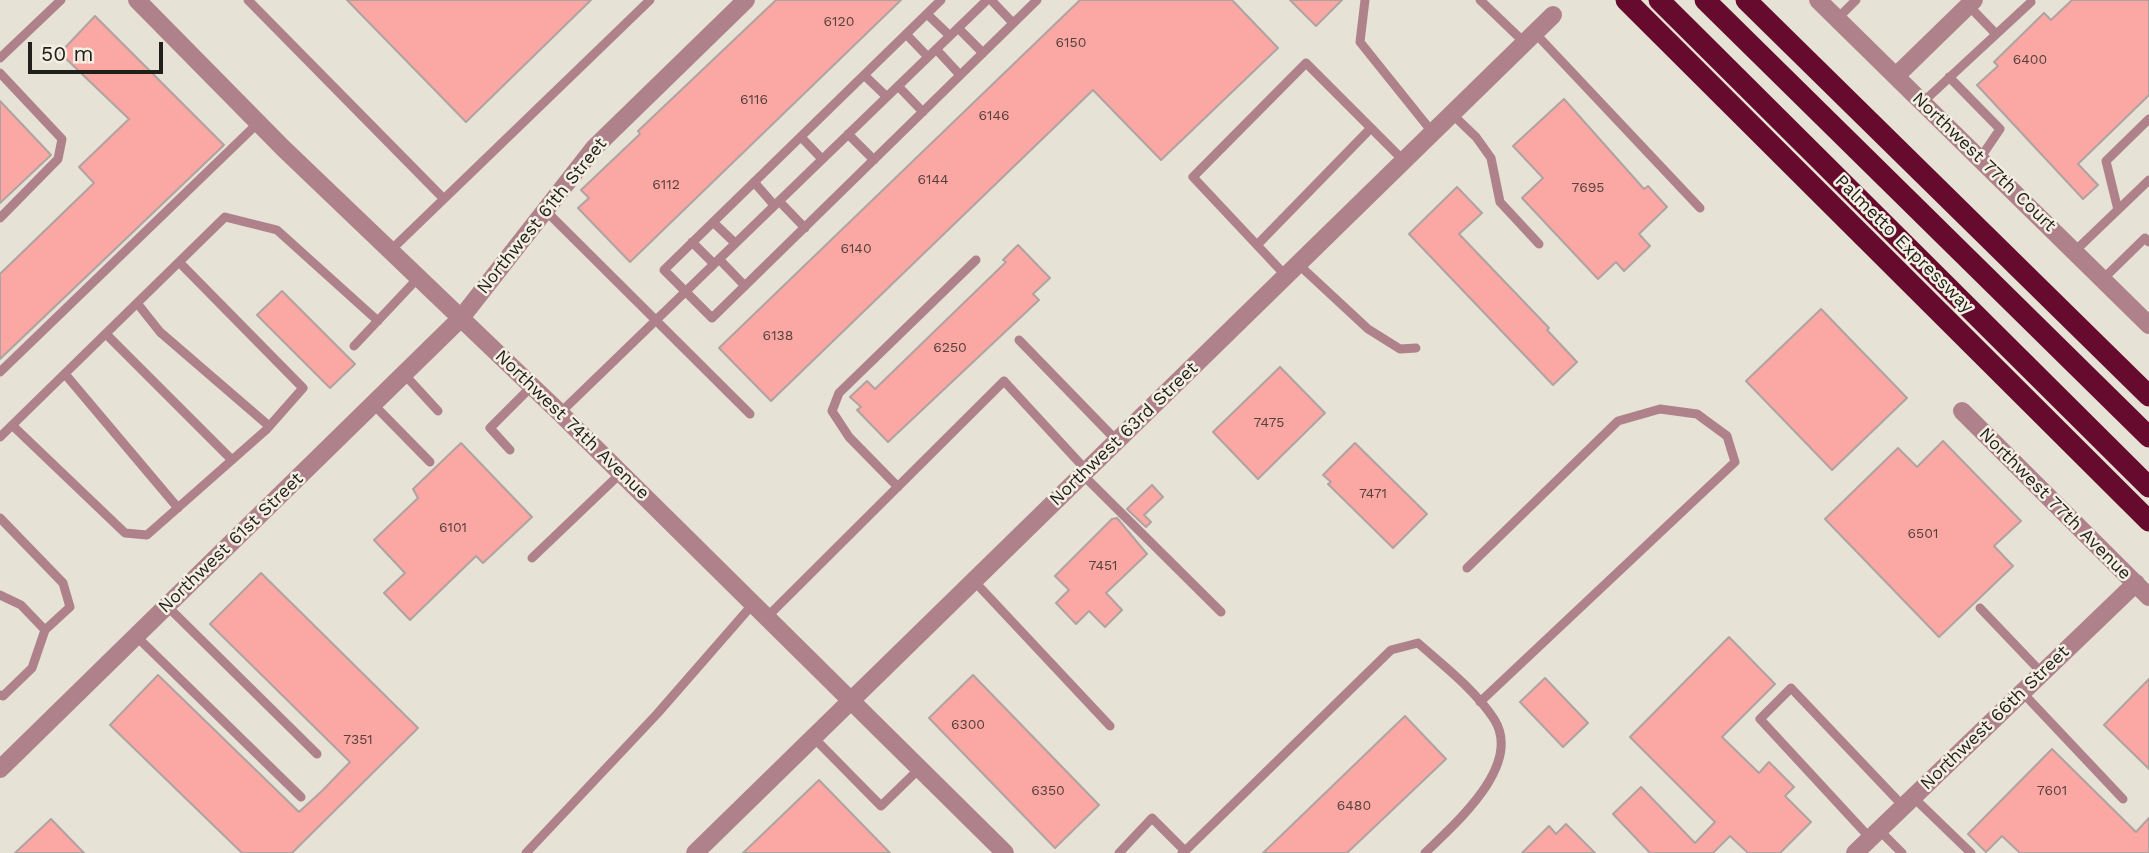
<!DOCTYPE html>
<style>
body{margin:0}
#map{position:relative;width:2149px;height:853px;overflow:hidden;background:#e6e2d6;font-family:"Work Sans",sans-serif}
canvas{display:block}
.scale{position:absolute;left:28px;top:42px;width:135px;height:32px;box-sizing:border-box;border:4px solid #201f1a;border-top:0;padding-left:9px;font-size:21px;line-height:24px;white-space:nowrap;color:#201f1a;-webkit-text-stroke:5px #f4efe3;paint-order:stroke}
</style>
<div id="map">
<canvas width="2149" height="853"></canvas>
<div class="scale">50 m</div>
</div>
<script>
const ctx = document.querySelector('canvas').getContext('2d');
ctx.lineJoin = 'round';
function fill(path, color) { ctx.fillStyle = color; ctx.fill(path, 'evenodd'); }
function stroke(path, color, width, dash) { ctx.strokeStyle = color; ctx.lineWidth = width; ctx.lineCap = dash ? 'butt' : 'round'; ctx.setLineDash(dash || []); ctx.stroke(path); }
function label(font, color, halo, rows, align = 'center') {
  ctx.font = font + ' "Work Sans",sans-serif'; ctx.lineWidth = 5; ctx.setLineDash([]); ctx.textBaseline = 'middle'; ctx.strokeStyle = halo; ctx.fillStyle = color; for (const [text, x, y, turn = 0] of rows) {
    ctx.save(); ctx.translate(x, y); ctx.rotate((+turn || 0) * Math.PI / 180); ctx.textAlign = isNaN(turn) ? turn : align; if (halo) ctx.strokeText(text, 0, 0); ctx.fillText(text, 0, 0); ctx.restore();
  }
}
const building = new Path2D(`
 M347,0H591L466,122Z
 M776,0H901L630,262L578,208L589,198L581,190L640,134L638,131Z
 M1080,0H1232L1278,48L1161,160L1093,90L771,401L719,348Z
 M1290,0H1342L1316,26Z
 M2072,0H2149V95L2078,164L2098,185L2083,199L1977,85L1998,66L1994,62L2044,13L2051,20Z
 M95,16L224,145L0,359V274L94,183L79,167L129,119L60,53Z
 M1564,99L1644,189L1648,186L1667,207L1639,234L1650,246L1624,271L1616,262L1598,279L1522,198L1543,178L1513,146Z
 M0,101L51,155L0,203Z
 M1457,187L1482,213L1459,234L1549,328L1547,330L1577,362L1553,385L1409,234Z
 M1018,245L1050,278L1033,294L1039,300L888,442L857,410L861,407L850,397L867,381L875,389L1006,262L1003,260Z
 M282,291L355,364L330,388L257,315Z
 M1821,309L1907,398L1832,470L1746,381Z
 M1280,367L1325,413L1258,479L1213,432Z
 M1943,441L2021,521L1994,546L2013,566L1939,637L1825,519L1898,448L1917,467Z
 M461,443L532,517L483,563L476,556L410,620L384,593L405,573L374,540L418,498L413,489Z
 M1355,443L1427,514L1393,548L1328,484L1331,482L1323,475Z
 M1152,485L1163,497L1144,515L1151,522L1146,527L1127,509Z
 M1117,518L1147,554L1106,593L1122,610L1105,627L1089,611L1076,624L1056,603L1069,590L1055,576L1112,519Z
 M261,573L418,728L292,853H242L110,725L158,675L299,812L323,790L350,762L210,624Z
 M1729,637L1775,684L1722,737L1759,773L1769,762L1794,787L1785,796L1811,822L1780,853H1748L1730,836L1713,853H1650L1613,814L1641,787L1695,843L1715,822L1630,737Z
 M973,675L1099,805L1055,848L929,718Z
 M1545,678L1588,723L1563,747L1520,702Z
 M2149,679V769L2104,725Z
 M1405,716L1446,759L1347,853H1263Z
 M2052,749L2136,832L2149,818V853H2020L2002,836L1986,852L1968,834Z
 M819,780L890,853H743Z
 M51,819L84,853H15Z
 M1566,824L1595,853H1522L1549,826L1556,834Z`);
fill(building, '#fba7a4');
stroke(building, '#b0a2a1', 2);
stroke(new Path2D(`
 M248,0L444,199
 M941,0L664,270L712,318L1037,0
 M991,0L1013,23
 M1365,0L1360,42L1433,133
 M1480,0L1525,43
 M1968,5L1996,34
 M927,14L950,36
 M1837,19L1856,0
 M958,28L983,53
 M1535,33L1700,208
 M906,34L928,57
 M936,49L960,75
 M0,58L61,0
 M0,73L62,139L58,159L0,218
 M864,75L887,97
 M1949,77L2000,129L1981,157
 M898,86L923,112
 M1923,102L2031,2
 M1452,114L1476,137L1491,158L1500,202L1539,244
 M848,134L874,160
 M801,137L822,159
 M754,182L774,205
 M779,201L805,228
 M545,210L750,414
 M2118,210L2106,161L2149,119
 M713,222L735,243
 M692,242L714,264
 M1257,245L1371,128
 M391,250L650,0
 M2075,251L2149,180
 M719,259L745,286
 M1298,264L1368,329L1400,349L1416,348
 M1286,276L1193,177L1306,63L1404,161
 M2103,279L2145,238L2149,242
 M137,303L160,332L269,426
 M106,334L232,460
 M1019,340L1117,441
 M354,346L419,277
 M0,372L258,123
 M65,374L178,508
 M404,374L438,411
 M373,404L430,462
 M560,413L987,0
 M12,425L125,533L147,535L266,430L303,388L179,262
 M0,437L225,217L277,230L378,321
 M510,450L490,428L532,386
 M1083,475L1221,612
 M898,487L849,437L832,411L839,393L976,260
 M0,518L63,583L70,607L45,630L32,668L3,696L0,695
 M532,558L621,473
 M1467,568L1618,421L1660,409L1697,414L1727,436L1735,462L1480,702
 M974,581L1110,726
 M0,595L21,605L45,630
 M167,606L317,754
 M1980,608L2042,673
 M767,617L1004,381L1087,471
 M136,636L301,797
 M2022,692L2123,799
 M813,737L881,806L919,769
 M1913,797L1971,853
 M1879,830L1902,853
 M1870,838L1760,719L1791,688L1903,806
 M1185,851L1391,650L1418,643C1444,666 1475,690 1494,719C1524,766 1453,825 1425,853
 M526,853L657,714L753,604
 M1119,853L1152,818L1185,851L1182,853`), '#af828b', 9);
stroke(new Path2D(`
 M1896,76L1974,0
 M1962,411L2149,597
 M0,769L461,318L594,148L746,0
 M695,853L1553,15
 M1855,853L2136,583`), '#af828b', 18);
stroke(new Path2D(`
 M137,0L283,148L560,413L1005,853
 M1818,0L2149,325`), '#af828b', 18);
stroke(new Path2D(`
 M1626,0L2149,521
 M1659,0L2149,487
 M1705,0L2149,437
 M1746,0L2149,396`), '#670b2e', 21);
label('14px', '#57413c', null, [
 ["6120",839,22],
 ["6150",1071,43],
 ["6400",2030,60],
 ["6116",754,100],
 ["6146",994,116],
 ["6144",933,180],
 ["6112",666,185],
 ["7695",1588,188],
 ["6140",856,249],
 ["6138",778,336],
 ["6250",950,348],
 ["7475",1269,423],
 ["7471",1373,494],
 ["6101",453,528],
 ["6501",1923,534],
 ["7451",1103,566],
 ["6300",968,725],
 ["7351",358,740],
 ["6350",1048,791],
 ["7601",2052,791],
 ["6480",1354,806]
]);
label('18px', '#201f1a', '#f4efe3', [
 ["Northwest 77th Court",1984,162,44],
 ["Northwest 61th Street",542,216,-51],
 ["Palmetto Expressway",1904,244,45],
 ["Northwest 74th Avenue",572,425,44],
 ["Northwest 63rd Street",1124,434,-44],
 ["Northwest 77th Avenue",2055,504,45],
 ["Northwest 61st Street",231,543,-44],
 ["Northwest 66th Street",1995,718,-44]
]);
</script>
